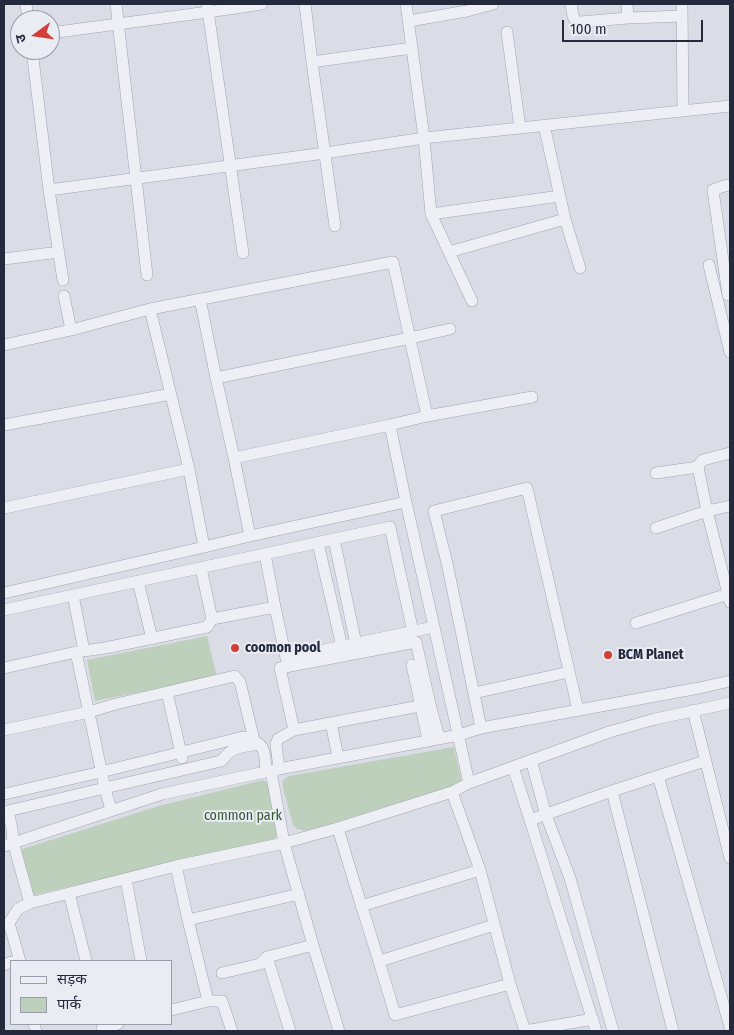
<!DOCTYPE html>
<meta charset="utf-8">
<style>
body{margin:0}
#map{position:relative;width:734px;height:1035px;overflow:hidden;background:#dbdde6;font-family:"Fira Sans Condensed","Noto Sans Devanagari",sans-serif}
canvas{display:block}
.frame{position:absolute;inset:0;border:5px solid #25293c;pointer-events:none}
.legend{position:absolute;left:10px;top:960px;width:162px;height:65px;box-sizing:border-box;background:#eaecf4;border:1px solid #9b9eaa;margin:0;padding:6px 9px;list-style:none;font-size:15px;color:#25293c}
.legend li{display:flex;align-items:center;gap:10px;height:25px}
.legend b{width:25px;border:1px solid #9b9eaa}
.north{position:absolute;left:10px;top:10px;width:50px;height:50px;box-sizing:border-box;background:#eaecf4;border:1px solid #9b9eaa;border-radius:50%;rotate:256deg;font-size:14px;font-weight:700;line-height:20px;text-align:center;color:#25293c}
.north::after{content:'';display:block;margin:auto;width:18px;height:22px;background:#d23f39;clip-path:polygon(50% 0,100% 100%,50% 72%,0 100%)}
.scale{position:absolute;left:562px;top:20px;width:141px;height:22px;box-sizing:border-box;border:2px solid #25293c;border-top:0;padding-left:6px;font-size:15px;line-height:18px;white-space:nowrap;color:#25293c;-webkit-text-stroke:4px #eaecf4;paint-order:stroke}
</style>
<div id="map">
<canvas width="734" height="1035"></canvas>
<div class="frame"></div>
<ul class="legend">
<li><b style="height:6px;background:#eeeff4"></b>सड़क</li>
<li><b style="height:14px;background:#bdd0bc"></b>पार्क</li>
</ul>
<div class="north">उ</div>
<div class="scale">100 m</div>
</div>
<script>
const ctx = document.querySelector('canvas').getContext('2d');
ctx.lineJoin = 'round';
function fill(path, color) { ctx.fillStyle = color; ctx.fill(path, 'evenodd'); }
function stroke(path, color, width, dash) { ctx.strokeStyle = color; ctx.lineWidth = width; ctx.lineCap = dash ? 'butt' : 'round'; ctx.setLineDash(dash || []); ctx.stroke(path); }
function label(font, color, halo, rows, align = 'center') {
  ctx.font = font + ' "Fira Sans Condensed",sans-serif'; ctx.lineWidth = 4; ctx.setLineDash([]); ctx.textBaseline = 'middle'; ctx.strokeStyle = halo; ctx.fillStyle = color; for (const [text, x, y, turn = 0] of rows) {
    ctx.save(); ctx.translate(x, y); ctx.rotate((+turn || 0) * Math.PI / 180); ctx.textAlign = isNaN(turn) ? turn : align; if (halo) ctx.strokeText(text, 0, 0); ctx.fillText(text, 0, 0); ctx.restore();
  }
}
fill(new Path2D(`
 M207,636L217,677L95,701L87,660Z
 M454,747L462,783L307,831L297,829L293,825L283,788V780L289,776Z
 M263,780L270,785L279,832L274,840L33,895L19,850L159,806Z`), '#bdd0bc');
const minor = new Path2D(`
 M26,4L28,20
 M116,4L147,275
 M207,4L243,253
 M305,4L312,62L335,226
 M406,4L424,138L431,214L472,301
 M571,4L573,16L576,21L580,22L628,18L682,16
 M627,4L628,18
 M682,4L683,111
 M409,21L467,11L493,4
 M507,32L520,128
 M50,33L208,12L262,4
 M32,50L49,190L63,280
 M312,62L412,48
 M544,125L565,219L580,268
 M730,185L724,186L713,190L728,295L730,294
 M49,190L325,153L424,138L730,106
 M431,214L560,196
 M449,252L565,219
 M4,259L59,252
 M709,265L730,352
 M64,296L71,330
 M200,299L216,378
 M4,345L71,330L150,309
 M427,416L532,397
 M4,425L171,394
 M730,453L703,460L700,463L698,467L707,511L730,602
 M234,458L216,378L410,338L450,329
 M656,473L698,467
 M406,502L469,783
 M4,508L189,469L150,309L393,262L427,416L390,425L234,458L250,536L406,502L390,425
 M656,528L707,511L730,506
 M334,539L356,644
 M318,543L342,647
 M204,547L250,536
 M265,554L275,607
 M201,568L212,619
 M138,581L152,639
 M4,593L204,547L189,469
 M73,595L84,651
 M4,610L390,527L413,632
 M636,623L728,594
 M412,665L428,740
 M4,668L76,652
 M167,692L182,758
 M474,693L569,672
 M430,704L439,738
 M693,710L730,858
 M331,723L338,757
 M481,728L447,563L434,511L527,488L578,710
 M4,730L89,712L116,704L235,676L240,682L254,740
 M531,760L546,815L570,878L613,1031
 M513,767L530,820L596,1031
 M279,769L276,744L278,739L294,730L430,704L416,642L280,668L294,730
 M271,771L284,843L313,945L339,1031
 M658,776L705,761
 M612,791L658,776L730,1027
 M452,792L480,870L510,984L525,1031L593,1019
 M5,794L101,772L243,737C266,741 265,753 266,772
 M111,810L105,788L221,761C225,758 226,754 230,752C237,746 251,746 259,744
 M530,820L612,791L673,1031
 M338,828C356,891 377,952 395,1015L510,984
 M4,846L162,794L279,769L459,735L481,728L699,688L730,681
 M176,866L188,920L299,894
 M126,879L141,961
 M69,893L86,961
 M30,903L13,842L12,829L8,811L105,788L76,652L105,648L207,627L212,619L275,607L286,658L434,627
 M361,906L480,870
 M188,920L208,1001H222L232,1031
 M20,961L9,923L18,909L30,903L176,866L284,843L338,828L452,792L469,783L609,732L655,719L730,703
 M380,961L494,925
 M4,965L11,962
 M222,973L260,964L267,957
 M171,1010L208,1001
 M34,1024L36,1031
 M102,1028L118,1024
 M290,1031L267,957L313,945`);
stroke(minor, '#a1a3b0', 12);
stroke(minor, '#eeeff4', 11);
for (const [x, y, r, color] of [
 [235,648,5,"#d23f39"],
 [608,655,5,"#d23f39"]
]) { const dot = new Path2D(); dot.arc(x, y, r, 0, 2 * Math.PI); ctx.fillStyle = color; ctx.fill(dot); stroke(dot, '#eaecf4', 2); }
label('bold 14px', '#25293c', '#eaecf4', [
 ["coomon pool",245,648],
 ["BCM Planet",618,655]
], 'left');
label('14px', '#325832', '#eaecf4', [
 ["common park",243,816]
]);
</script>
